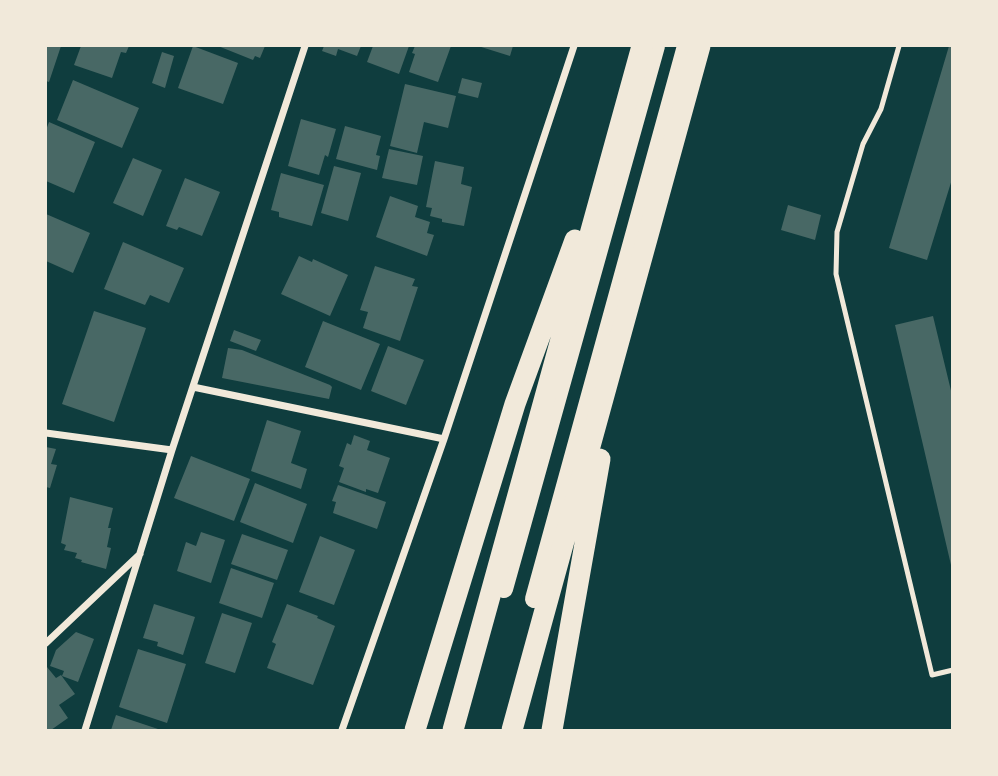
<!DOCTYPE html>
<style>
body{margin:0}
#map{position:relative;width:998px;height:776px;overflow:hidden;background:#0f3d3e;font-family:Manrope,sans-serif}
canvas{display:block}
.frame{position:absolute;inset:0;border:47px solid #f1e9da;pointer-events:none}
</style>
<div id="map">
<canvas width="998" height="776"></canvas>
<div class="frame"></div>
</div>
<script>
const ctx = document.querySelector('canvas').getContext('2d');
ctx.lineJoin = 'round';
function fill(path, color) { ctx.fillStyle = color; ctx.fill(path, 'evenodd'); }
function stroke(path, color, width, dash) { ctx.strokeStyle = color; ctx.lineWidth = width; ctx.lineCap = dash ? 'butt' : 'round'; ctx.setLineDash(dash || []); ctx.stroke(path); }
fill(new Path2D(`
 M46,46H61L49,82L46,81Z
 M81,46H129L126,53L121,52L112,78L74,65Z
 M193,46L238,63L223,104L178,88Z
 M218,46H265L260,58L255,56L253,60Z
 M324,46H361L357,56L338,49L336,56L322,51Z
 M373,46H409L399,74L367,62Z
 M415,46H451L438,82L409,72L415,54L412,53Z
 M478,46H513L510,56Z
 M949,46H953V176L927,260L889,248Z
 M162,52L174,56L165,88L152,83Z
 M462,78L482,83L478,98L458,93Z
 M73,80L139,108L122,148L57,120Z
 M405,84L456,96L448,128L424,122L417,153L390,146Z
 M301,119L336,129L328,157L325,155L319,175L288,166Z
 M49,122L95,142L74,193L46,181V130Z
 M345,126L381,136L376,155L380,156L377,170L336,159Z
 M389,149L423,156L417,185L382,178Z
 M133,158L162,170L143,216L113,203Z
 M435,161L464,167L461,184L472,187L464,226L442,222V219L430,216L432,208L426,207Z
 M334,166L361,173L348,221L321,213Z
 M281,173L324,185L312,226L279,217V212L271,210Z
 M185,178L220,192L202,236L179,227L177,230L166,226Z
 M390,196L418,206L415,217L430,222L427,233L434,235L427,256L376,237Z
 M788,205L821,215L815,240L781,230Z
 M46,214L90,233L73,273L46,261Z
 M123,242L184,268L169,303L150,295L145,305L104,289Z
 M299,256L312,262L313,259L348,275L330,316L281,294Z
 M375,266L415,279L412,286L418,287L400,341L363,328L368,312L360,310Z
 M94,311L146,328L114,422L62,404Z
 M933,316L953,399L951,565L895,325Z
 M323,321L380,344L361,390L305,367Z
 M234,330L261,340L256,351L230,341Z
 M388,346L424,360L406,405L371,391Z
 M228,348L242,350L330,385L332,387L329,399L222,378Z
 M267,420L301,431L291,463L307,469L301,489L251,471Z
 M354,435L370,441L367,450L390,458L378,493L366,489V492L339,482L344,468L339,466L347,443L351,445Z
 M46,447L56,449L51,464L57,465L50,488L46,487Z
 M191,456L250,479L234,521L174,498Z
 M255,483L307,504L293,543L240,522Z
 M338,485L386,502L377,529L333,513L336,502L332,501Z
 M70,497L113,508L108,528H111L107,547L111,548L106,569L81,562L82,560L75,558L77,553L64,550L66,545L61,543Z
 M201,532L225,540L211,583L177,571L186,542L196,546Z
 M242,534L288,550L277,580L231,564Z
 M320,536L355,550L334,605L299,592Z
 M231,568L274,583L262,618L219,603Z
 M154,604L195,617L183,655L157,646L158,642L143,638Z
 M287,604L318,616L317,618L335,626L313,685L267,668L276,644L272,642Z
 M222,613L252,623L235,673L205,663Z
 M76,632L94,639L78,682L62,676L64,671L50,666L56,650Z
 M138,649L186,664L167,723L119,707Z
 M47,667L56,678L61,675L75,694L59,705L68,718L51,730H46V668Z
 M116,715L161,730H111Z`), '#486865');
stroke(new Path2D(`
 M899,46L881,109L863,144L837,232L836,274L932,675L953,670`), '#f1e9da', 5);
stroke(new Path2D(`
 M193,387L444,439
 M46,433L172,450
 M46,643L140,554
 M85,730L172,450L305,46
 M342,730L444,439L574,46`), '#f1e9da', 7);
stroke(new Path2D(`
 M504,589L656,46
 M534,599L686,46`), '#f1e9da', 18);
stroke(new Path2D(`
 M415,730L515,404L575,240
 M453,730L642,46
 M512,730L700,46
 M552,730L600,459`), '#f1e9da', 21);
</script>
